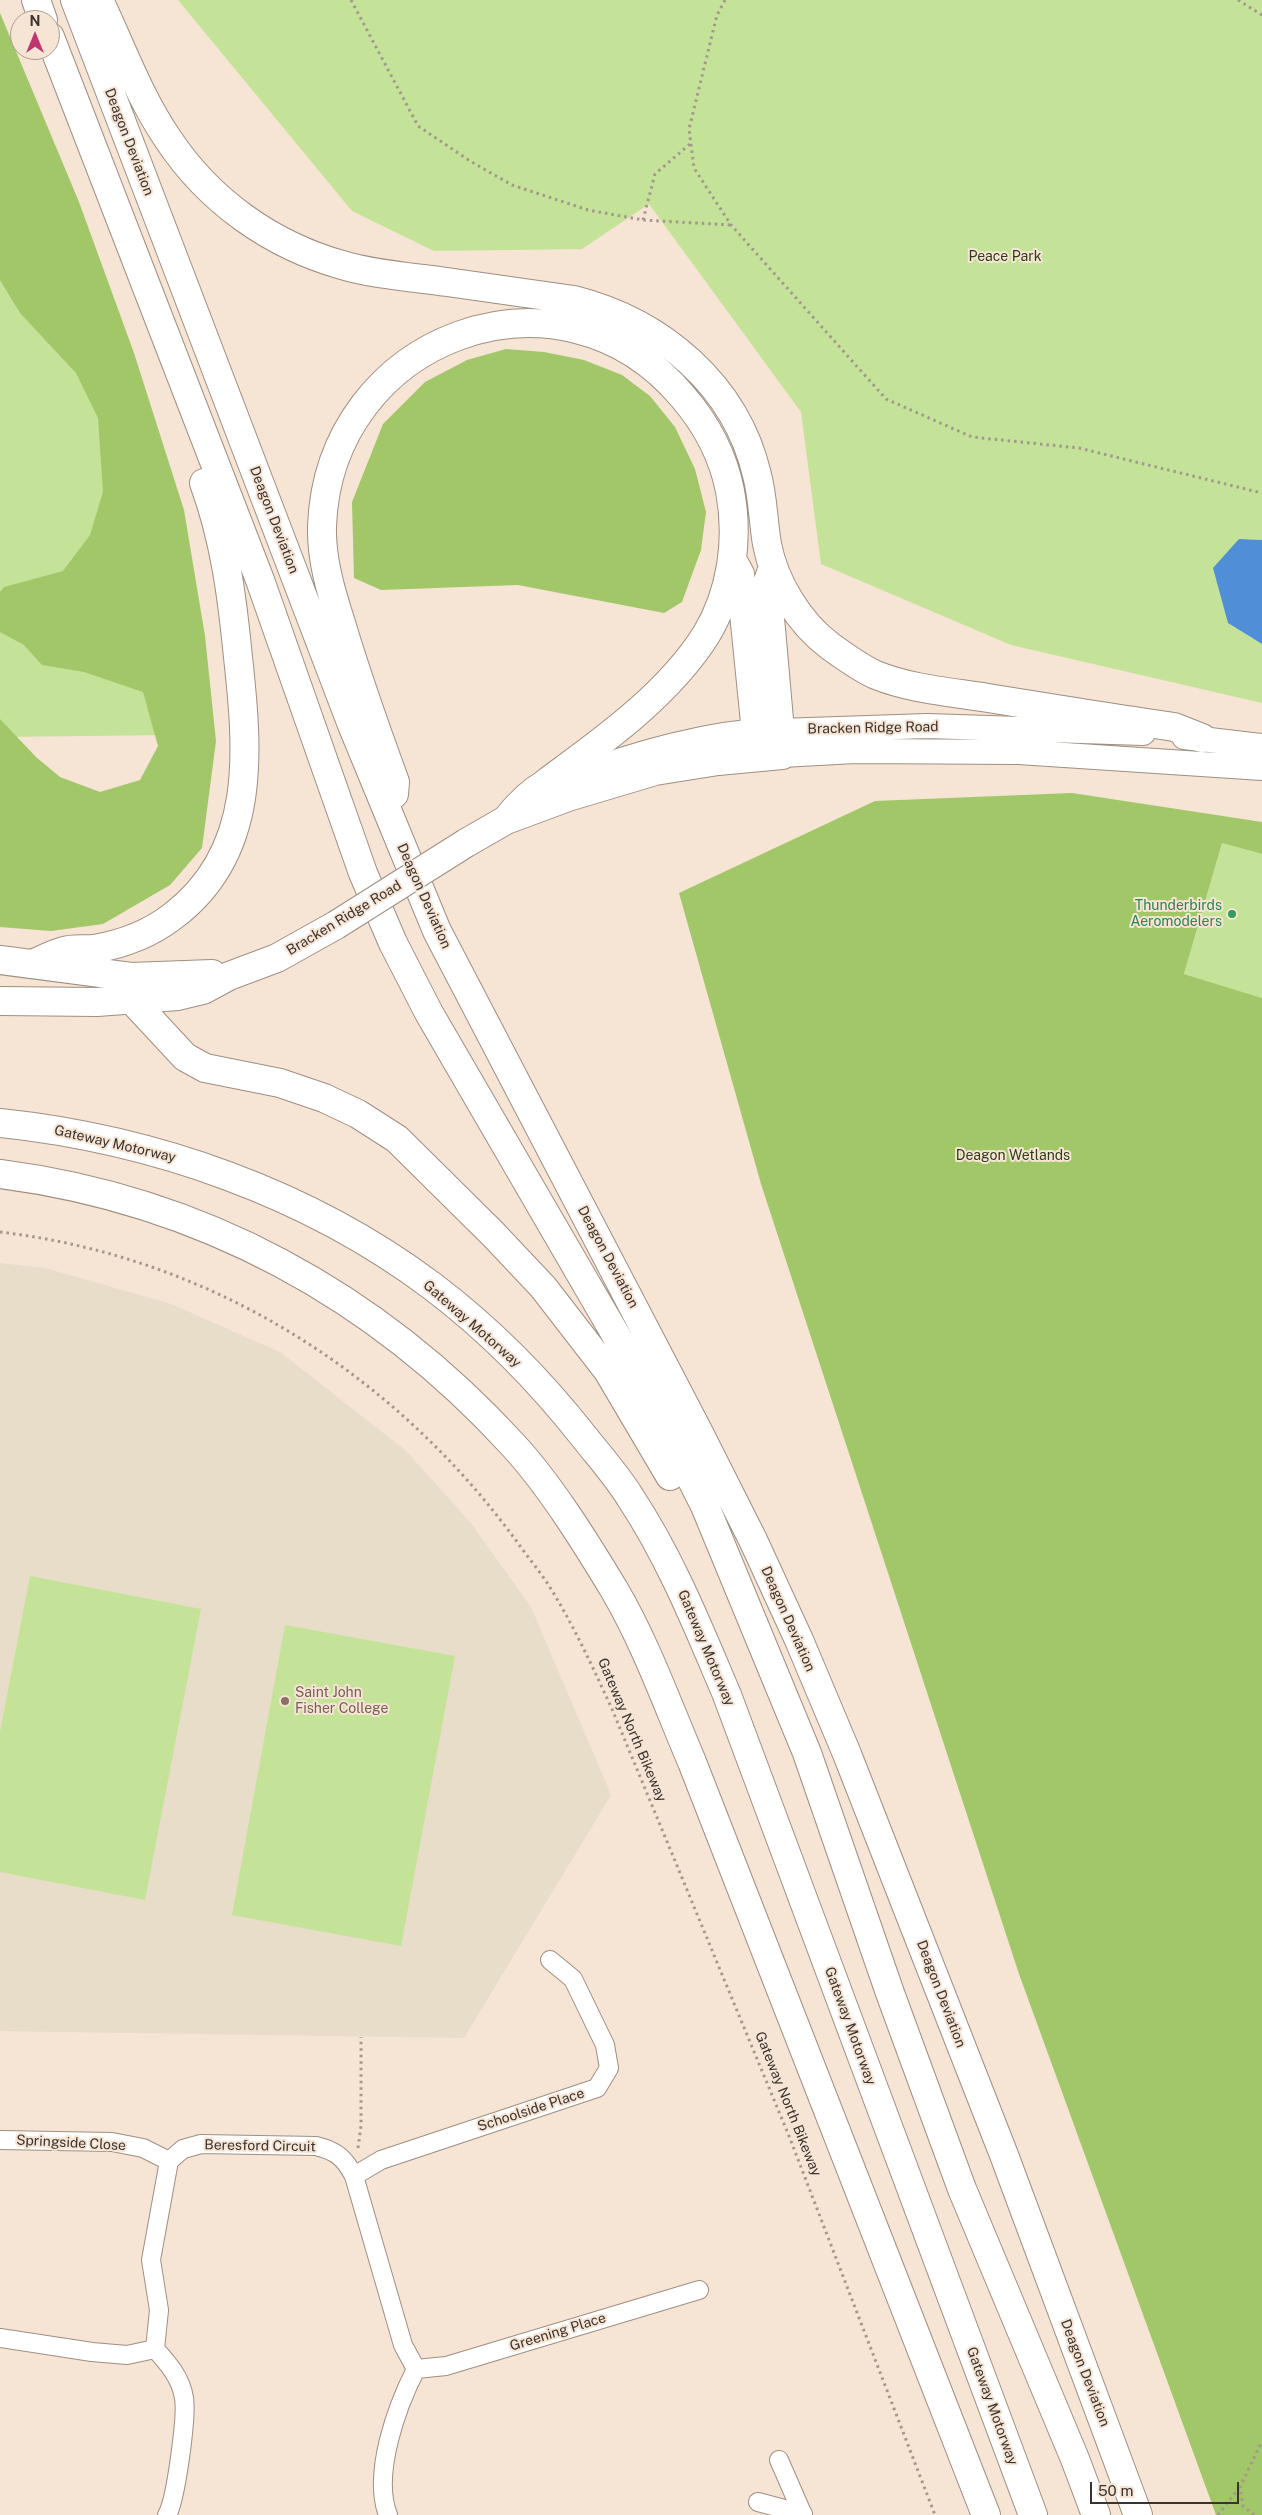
<!DOCTYPE html>
<style>
body{margin:0}
#map{position:relative;width:1262px;height:2515px;overflow:hidden;background:#f6e4d5;font-family:"Public Sans",sans-serif}
canvas{display:block}
.north{position:absolute;left:10px;top:10px;width:50px;height:50px;box-sizing:border-box;background:#f6e4d5;border:1px solid #ab9e92;border-radius:50%;rotate:0deg;font-size:14px;font-weight:700;line-height:20px;text-align:center;color:#3b342e}
.north::after{content:'';display:block;margin:auto;width:18px;height:22px;background:#c0356d;clip-path:polygon(50% 0,100% 100%,50% 72%,0 100%)}
.scale{position:absolute;left:1090px;top:2482px;width:149px;height:22px;box-sizing:border-box;border:2px solid #3b342e;border-top:0;padding-left:6px;font-size:15px;line-height:18px;white-space:nowrap;color:#3b342e;-webkit-text-stroke:4px #f6e4d5;paint-order:stroke}
</style>
<div id="map">
<canvas width="1262" height="2515"></canvas>
<div class="north">N</div>
<div class="scale">50 m</div>
</div>
<script>
const ctx = document.querySelector('canvas').getContext('2d');
ctx.lineJoin = 'round';
function fill(path, color) { ctx.fillStyle = color; ctx.fill(path, 'evenodd'); }
function stroke(path, color, width, dash) { ctx.strokeStyle = color; ctx.lineWidth = width; ctx.lineCap = dash ? 'butt' : 'round'; ctx.setLineDash(dash || []); ctx.stroke(path); }
function label(font, color, halo, rows, align = 'center') {
  ctx.font = font + ' "Public Sans",sans-serif'; ctx.lineWidth = 4; ctx.setLineDash([]); ctx.textBaseline = 'middle'; ctx.strokeStyle = halo; ctx.fillStyle = color; for (const [text, x, y, turn = 0] of rows) {
    ctx.save(); ctx.translate(x, y); ctx.rotate((+turn || 0) * Math.PI / 180); ctx.textAlign = isNaN(turn) ? turn : align; if (halo) ctx.strokeText(text, 0, 0); ctx.fillText(text, 0, 0); ctx.restore();
  }
}
fill(new Path2D(`
 M0,1263L45,1268L171,1304L280,1352L405,1450L470,1522L531,1607L611,1795L464,2038L0,2031Z`), '#e7ddc8');
fill(new Path2D(`
 M178,0H1262V540L1238,539L1228,623L1262,644V703L1011,645L821,564L801,412L649,204L582,249L434,251L352,211Z
 M0,99L136,508L168,735L0,737Z
 M1222,843L1262,854V998L1184,974Z
 M30,1576L201,1609L145,1900L0,1872V1732Z
 M285,1625L455,1656L401,1946L232,1915Z`), '#c4e398');
fill(new Path2D(`
 M0,13L79,202L134,353L184,510L205,636L216,741L202,848L170,885L103,924L51,931L0,927V719L36,757L60,777L100,792L140,780L158,746L143,692L84,672L42,665L24,645L0,632V592L4,587L63,571L90,535L103,492L98,418L76,373L20,313L0,280Z
 M506,349L544,352L584,360L622,375L650,396L675,427L695,469L706,512L701,550L682,602L664,613L518,585L381,590L354,578L352,502L383,424L425,382L467,360Z
 M1072,793L1262,822V854L1222,843L1184,974L1262,998V2515H1216L1019,1974L761,1184L679,893L875,801Z`), '#a2c768');
fill(new Path2D(`
 M1239,539L1262,540V644L1228,623L1213,568Z`), '#508ed8');
const street = new Path2D(`
 M0,2140L112,2142L143,2148L169,2161
 M354,2176L381,2160L597,2088L609,2068L605,2045L573,1979L550,1960
 M0,2338L92,2352L127,2355L155,2349
 M416,2369L446,2366L699,2290
 M779,2460L803,2515
 M758,2502L803,2514
 M167,2515C176,2500 187,2416 184,2398C181,2378 168,2363 155,2349L159,2310L151,2260L169,2161L183,2149L201,2144L316,2146C336,2151 344,2157 354,2176L403,2345L416,2369C397,2406 372,2474 388,2515`);
const secondary = new Path2D(`
 M780,731L927,726L1143,733
 M1184,737L1262,746
 M782,755L855,751L1019,752L1262,768`);
const primary = new Path2D(`
 M466,843L506,820L568,797L655,771L718,761L782,755L780,731C707,735 639,754 570,780C562,783 551,780 545,784C529,793 517,806 506,820
 M0,960L131,977L212,974
 M0,1001L97,1002L178,996L203,990L229,976L277,958L336,925`);
const highway = new Path2D(`
 M36,0L43,20
 M75,0L352,725L437,931L698,1431L753,1540L799,1640L847,1754L1004,2155L1138,2515
 M99,0C121,46 139,97 168,139C209,201 271,245 342,265C376,275 412,277 447,282C489,288 532,294 574,300C661,322 736,385 757,475C763,497 763,521 767,544C774,582 799,623 830,646C844,656 860,668 876,675C910,689 951,692 988,698C1050,708 1112,718 1174,727L1202,738
 M50,37L260,580L363,873L393,943L429,1013L638,1373L705,1506L807,1753L890,1993L962,2189L1075,2459L1096,2515
 M734,563L740,574L756,732
 M773,567L767,584L780,731
 M394,794L395,782C376,730 357,677 341,623C331,592 321,559 322,526C329,336 561,251 683,397C707,425 723,455 730,491C739,539 732,592 706,635C668,695 603,741 547,782
 M32,964C42,960 53,954 64,951C73,948 84,950 94,949C123,944 150,934 173,916C258,852 248,750 238,657C232,597 225,540 204,483
 M132,1000L185,1057L205,1068L280,1083L324,1098L358,1114L397,1139L493,1234L543,1287L608,1371L670,1476
 M0,1123C153,1139 308,1193 432,1286C489,1329 541,1382 585,1438C600,1457 617,1476 630,1497C671,1559 698,1627 727,1695L1033,2515
 M0,1174C201,1200 376,1295 513,1445C550,1485 586,1543 615,1591C646,1644 668,1706 692,1762L986,2515`);
stroke(street, '#9f8f81', 20);
stroke(secondary, '#9f8f81', 26);
stroke(primary, '#9f8f81', 30);
stroke(highway, '#9f8f81', 30);
stroke(new Path2D(`
 M351,0L418,126L470,161L512,185L588,210L643,220L731,225
 M725,0L717,15L689,129L694,168L731,225L886,399L972,437L1079,448L1262,493
 M1238,0L1262,15
 M643,220L655,174L690,144
 M0,1232C212,1257 397,1375 520,1546C530,1560 542,1574 551,1589C575,1628 593,1668 612,1709L789,2136L935,2515
 M358,2148L361,2126V2037
 M1218,2515L1239,2488
 M1254,2515L1243,2506L1240,2487L1262,2441`), '#a4978c', 3, [2.5, 4]);
stroke(street, '#fff', 18);
stroke(secondary, '#fff', 24);
stroke(primary, '#fff', 28);
stroke(highway, '#fff', 28);
const primaryBridge = new Path2D(`
 M336,925L466,843`);
stroke(primaryBridge, '#9f8f81', 30, []);
stroke(primaryBridge, '#fff', 28);
for (const [x, y, r, color] of [
 [1232,914,5,"#2e9e5b"],
 [285,1701,5,"#8d6e63"]
]) { const dot = new Path2D(); dot.arc(x, y, r, 0, 2 * Math.PI); ctx.fillStyle = color; ctx.fill(dot); stroke(dot, '#f6e4d5', 2); }
label('14px', '#3b342e', '#f6e4d5', [
 ["Deagon Deviation",129,142,69],
 ["Deagon Deviation",274,520,69],
 ["Bracken Ridge Road",873,728,-1],
 ["Deagon Deviation",424,896,66],
 ["Bracken Ridge Road",344,918,-31],
 ["Gateway Motorway",115,1144,13],
 ["Deagon Deviation",608,1257,62],
 ["Gateway Motorway",472,1324,41],
 ["Deagon Deviation",788,1619,66],
 ["Gateway Motorway",706,1648,67],
 ["Gateway North Bikeway",632,1730,67],
 ["Deagon Deviation",941,1994,69],
 ["Gateway Motorway",850,2026,70],
 ["Gateway North Bikeway",788,2104,68],
 ["Schoolside Place",531,2110,-18],
 ["Springside Close",71,2143,3],
 ["Beresford Circuit",260,2146,1],
 ["Greening Place",558,2332,-17],
 ["Deagon Deviation",1085,2373,69],
 ["Gateway Motorway",992,2406,70]
]);
label('14px', '#2e3d16', '#f6e4d5', [
 ["Peace Park",1005,257],
 ["Deagon Wetlands",1013,1156]
]);
label('14px', '#27864d', '#f6e4d5', [
 ["Thunderbirds",1222,906],
 ["Aeromodelers",1222,922]
], 'right');
label('14px', '#785e54', '#f6e4d5', [
 ["Saint John",295,1693],
 ["Fisher College",295,1709]
], 'left');
</script>
